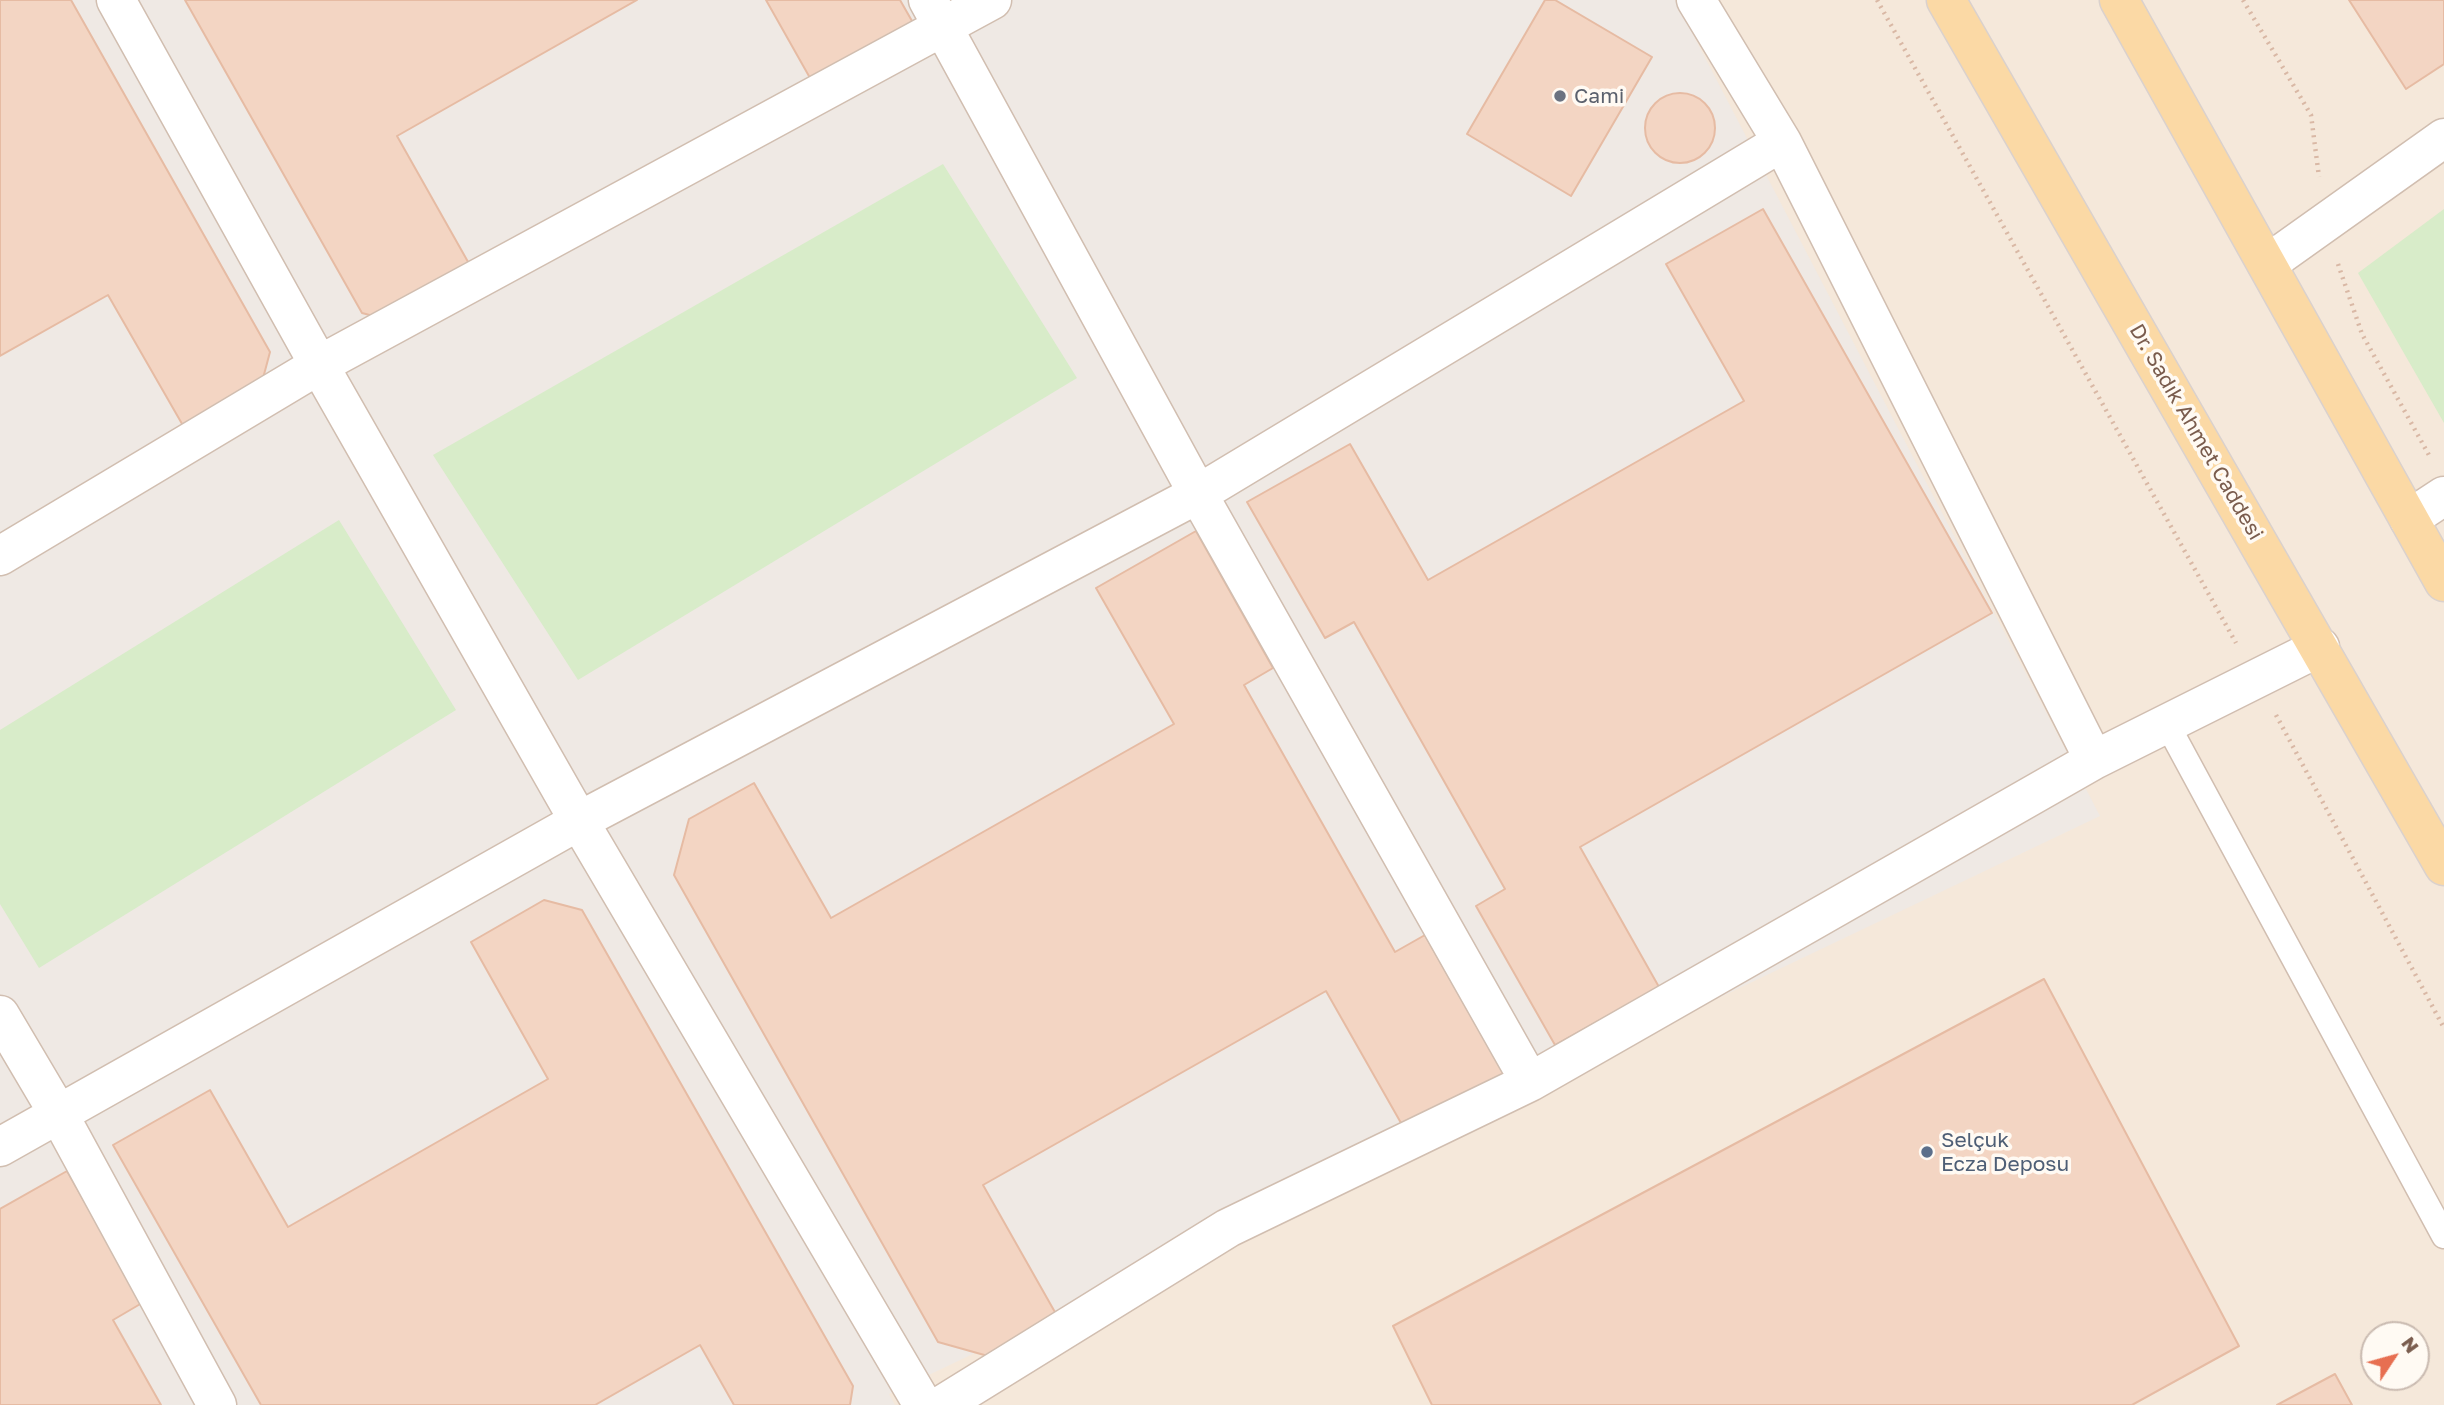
<!DOCTYPE html>
<meta charset="utf-8">
<style>
body{margin:0}
#map{position:relative;width:2444px;height:1405px;overflow:hidden;background:#fdf6ec;font-family:"Golos Text",sans-serif}
canvas{display:block}
.north{position:absolute;left:2360px;top:1321px;width:70px;height:70px;box-sizing:border-box;background:#fffaf3;border:2px solid #cabbb1;border-radius:50%;rotate:54deg;font-size:19px;font-weight:700;line-height:28px;text-align:center;color:#7a5c4d}
.north::after{content:'';display:block;margin:auto;width:24px;height:32px;background:#e76f51;clip-path:polygon(50% 0,100% 100%,50% 72%,0 100%)}
</style>
<div id="map">
<canvas width="2444" height="1405"></canvas>
<div class="north">N</div>
</div>
<script>
const ctx = document.querySelector('canvas').getContext('2d');
ctx.lineJoin = 'round';
function fill(path, color) { ctx.fillStyle = color; ctx.fill(path, 'evenodd'); }
function stroke(path, color, width, dash) { ctx.strokeStyle = color; ctx.lineWidth = width; ctx.lineCap = dash ? 'butt' : 'round'; ctx.setLineDash(dash || []); ctx.stroke(path); }
function label(font, color, halo, rows, align = 'center') {
  ctx.font = font + ' "Golos Text",sans-serif'; ctx.lineWidth = 7; ctx.setLineDash([]); ctx.textBaseline = 'middle'; ctx.strokeStyle = halo; ctx.fillStyle = color; for (const [text, x, y, turn = 0] of rows) {
    ctx.save(); ctx.translate(x, y); ctx.rotate((+turn || 0) * Math.PI / 180); ctx.textAlign = isNaN(turn) ? turn : align; if (halo) ctx.strokeText(text, 0, 0); ctx.fillText(text, 0, 0); ctx.restore();
  }
}
fill(new Path2D(`
 M0,0H2444V1405H0ZM2374,1335H2416V1377H2374Z`), '#f5e8da');
fill(new Path2D(`
 M0,0H1675L2100,816L889,1394L895,1405H0Z`), '#efe9e4');
fill(new Path2D(`
 M943,164L1077,378L578,680L433,455Z
 M2444,209V423L2358,273Z
 M339,520L456,710L39,968L0,904V730Z`), '#d8ecc9');
const building = new Path2D(`
 M0,0H71L270,352L258,397L189,436L108,295L0,356Z
 M185,0H637L397,136L476,276L396,322L362,313Z
 M766,0H900L916,28L814,85Z
 M1545,0H1555L1652,57L1571,196L1467,134Z
 M2349,0H2444V64L2406,89Z
 M1645 128a35 35 0 1 1 70 0a35 35 0 1 1-70 0Z
 M1763,209L1992,613L1580,847L1659,987L1555,1045L1476,906L1505,889L1354,622L1325,638L1247,502L1350,444L1428,580L1744,401L1666,264Z
 M1196,531L1273,668L1244,685L1395,952L1425,935L1504,1074L1405,1130L1326,991L983,1185L1060,1321L995,1358L938,1342L674,875L689,819L754,783L831,918L1174,724L1096,588Z
 M544,900L582,910L853,1386L850,1405H734L700,1345L595,1405H261L113,1145L210,1090L288,1227L548,1079L471,942Z
 M2044,979L2239,1346L2132,1405H1432L1393,1326Z
 M67,1171L142,1303L113,1320L161,1405H0V1209Z
 M2335,1374L2352,1405H2277Z`);
fill(building, '#f3d5c3');
stroke(building, '#e6bba3', 2);
const lane = new Path2D(`
 M2167,724L2444,1236`);
const street = new Path2D(`
 M116,0L319,365L579,821L923,1405
 M928,0L1198,494L1530,1082L2094,760L2320,647
 M1696,0L1782,142L2094,760
 M2267,264L2444,138
 M2409,519L2444,496
 M0,556L319,365L992,0
 M0,1015L58,1113L217,1405
 M0,1147L579,821L1198,494L1782,142
 M942,1405L1228,1228L1530,1082`);
const primary = new Path2D(`
 M1946,0L2444,866
 M2119,0L2444,582`);
stroke(lane, '#d1beb0', 27);
stroke(street, '#d1beb0', 41);
stroke(primary, '#dad1cd', 41);
stroke(new Path2D(`
 M1877,0L2236,643
 M2243,0L2311,115L2319,177
 M2338,264L2362,334L2430,457
 M2276,715L2444,1028`), '#d9b8a5', 4.5, [2, 5]);
stroke(lane, '#fff', 24);
stroke(street, '#fff', 38);
stroke(primary, '#fbd9a5', 38);
for (const [x, y, r, color] of [
 [1560,96,7,"#6b7280"],
 [1927,1152,7,"#5c6f8a"]
]) { const dot = new Path2D(); dot.arc(x, y, r, 0, 2 * Math.PI); ctx.fillStyle = color; ctx.fill(dot); stroke(dot, '#fffaf3', 2.5); }
label('21px', '#5b616d', '#fffaf3', [
 ["Cami",1574,96]
], 'left');
label('21px', '#7a5c4d', '#fffaf3', [
 ["Dr. Sadık Ahmet Caddesi",2196,432,60]
]);
label('21px', '#4e5e75', '#fffaf3', [
 ["Selçuk",1941,1140],
 ["Ecza Deposu",1941,1164]
], 'left');
</script>
